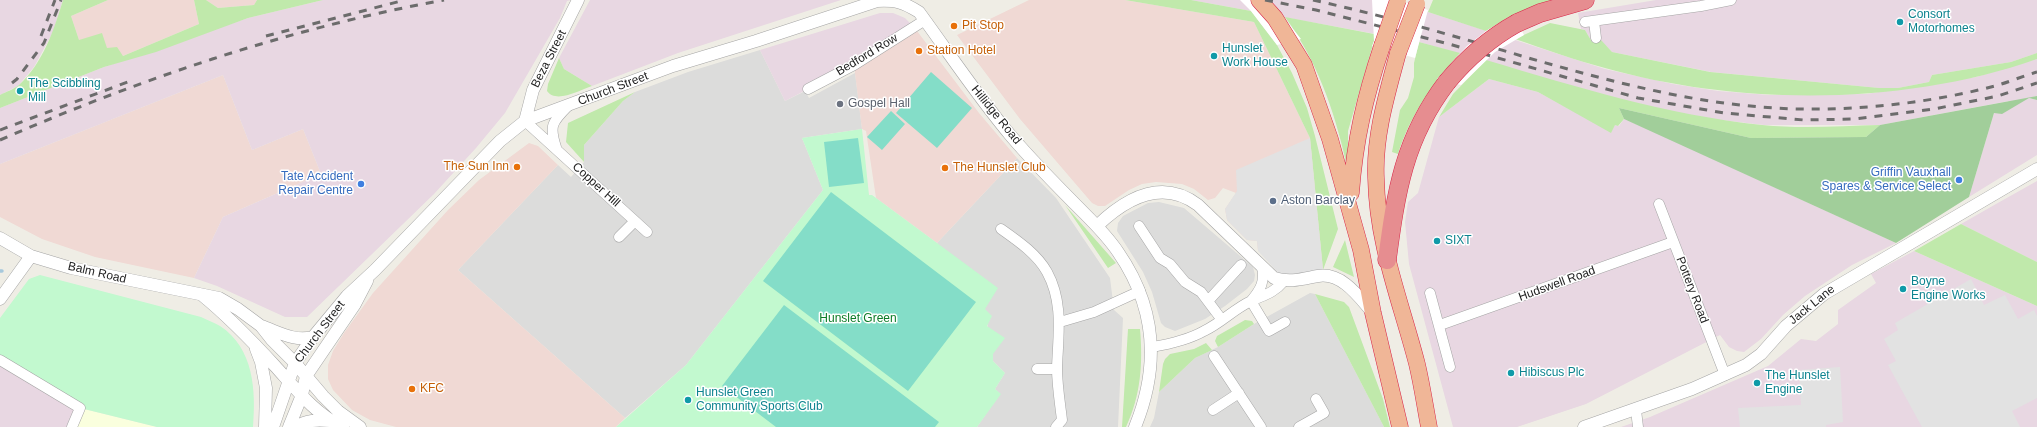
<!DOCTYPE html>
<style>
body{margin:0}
canvas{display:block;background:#efede5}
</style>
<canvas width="2037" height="427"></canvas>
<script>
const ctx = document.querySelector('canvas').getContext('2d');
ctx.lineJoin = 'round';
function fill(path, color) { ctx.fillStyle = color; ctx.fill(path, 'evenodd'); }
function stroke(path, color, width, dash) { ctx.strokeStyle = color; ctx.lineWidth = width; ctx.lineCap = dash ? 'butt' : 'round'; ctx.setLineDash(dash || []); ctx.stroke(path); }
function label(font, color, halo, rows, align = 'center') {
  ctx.font = font + ' Arial,sans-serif'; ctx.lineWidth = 3; ctx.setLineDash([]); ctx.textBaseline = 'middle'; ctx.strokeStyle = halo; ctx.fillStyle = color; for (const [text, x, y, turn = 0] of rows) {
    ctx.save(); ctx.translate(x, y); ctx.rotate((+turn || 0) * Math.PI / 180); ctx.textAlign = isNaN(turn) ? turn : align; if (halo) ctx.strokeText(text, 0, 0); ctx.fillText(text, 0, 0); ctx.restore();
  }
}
fill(new Path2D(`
 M760,50L785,101L805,91L809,98L855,73L862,129L802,138L823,190L686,365L625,418L458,270L558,165L571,177L584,162V145L623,101L635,92L688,72Z
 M1017,158L1056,198L1110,278L1114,310L1123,318L1118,427H977L1000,394L995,389L1005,373L993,361L985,309L937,243Z
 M1159,202L1184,208L1253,267L1255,275L1254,281L1247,289L1225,306L1205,319L1175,331L1165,327L1161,323L1152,292L1143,272L1117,231L1118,223L1123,216L1148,203Z
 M1310,293L1315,294L1384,427H1150L1154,418L1159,392L1195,358L1218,347L1254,324Z`), '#dcdcdb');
fill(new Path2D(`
 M108,0H194L199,24L123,56L107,48L79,40L71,16Z
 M206,0H257L254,5L218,8Z
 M1029,0H1125L1254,22L1310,138L1323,270L1258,251L1257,241L1247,240L1227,220L1225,209L1236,193L1223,188L1215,198L1208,200L1194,189L1182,184L1156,182L1142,184L1129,190L1105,206H1098L1092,203L1020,119L957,35Z
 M914,27L979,113L1017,158L937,243L876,198L866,131L862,129L854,65Z
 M223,75L252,150L303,129L321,174L223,217L194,278L95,257L42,239L0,217V164Z
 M529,143L538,146L558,165L458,270L625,418L616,427H396L370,420L352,410L333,390L328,379V365L333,351L344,333L373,293L448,210L479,180Z`), '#f0d9d4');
fill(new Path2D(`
 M0,0H63L53,32L34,67L18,86L0,95Z
 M323,0H571L567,1L560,18L505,113L476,148L434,194L307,317H285L217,286L194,278L223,217L321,174L303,129L252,150L223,75L0,164V108L104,67L248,18Z
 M590,0H841L678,53L592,86L564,69L559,58Z
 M1191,0H1380L1428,12L1605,69L1673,84L1718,91L1769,95L1866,94L1976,77L2037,59V96L2029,98L2037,100V155L1969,197L1994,113L2009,101L1880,125H1764L1721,120L1678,113L1619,100L1419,42Z
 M1656,0H2037V53L2011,62L1932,75L1929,82L1898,88H1879L1711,72L1612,52L1601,41L1592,42L1585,30L1581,29L1578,13Z
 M880,13H893L905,18L914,27L808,89L785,101L760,50Z
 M1489,79L1538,92L1611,132L1615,125L1619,126L1624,119L1643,127L1896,243L1852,265L1805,296L1783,315L1761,339L1744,352L1737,351L1729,347L1720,335L1586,404L1517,427H1453L1409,264L1405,222L1408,202L1418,193L1439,117Z
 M2037,181V262L1961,224L1996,204Z
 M1914,251L2037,306V427H1621L1650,417L1768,366L1801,339L1816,341L1838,324V310L1876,283L1871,274Z
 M0,360L80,408L72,427H0Z`), '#e8d7e2');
fill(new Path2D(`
 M80,408L157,427H72Z`), '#faffde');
fill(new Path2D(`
 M63,0H108L71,16L79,40L102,33L107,48L117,47L123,56L199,24L194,0H206L218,8L254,5L257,0H323L248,18L156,52L104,67L0,108V95C6,92 14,89 19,85C43,63 54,30 63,0Z
 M1125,0H1191L1251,11L1277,45L1292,73L1307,108L1315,136L1338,229L1323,270L1310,138L1254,22Z
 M1433,0H1553L1507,18L1486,31L1428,12Z
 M1285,17L1374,34V41L1348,131V162H1346C1334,109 1317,61 1285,17Z
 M1550,23L1585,30L1592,42L1601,40L1612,52L1710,72L1879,88H1898L1929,82L1932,75L2011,62L2037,53V59C1904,106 1740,106 1605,68C1574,60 1545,49 1515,39Z
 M1419,42L1460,53C1434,82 1410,115 1398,154L1392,152L1400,110L1408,98L1414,77V63Z
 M559,58L564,69L592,86C580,90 556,104 547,91L548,84Z
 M1486,60C1577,87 1667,115 1762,125C1801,129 1841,126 1880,125L1866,137L1751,138L1619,108L1624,119L1618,126L1615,125L1611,133L1538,92L1489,79L1439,117L1453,94Z
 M635,92L623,101L584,145V162L566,142L568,123Z
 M1065,205L1116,263L1108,268Z
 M1961,224L2037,262V306L1914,251Z
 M1345,240L1354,277L1333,267Z
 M1315,294L1344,302L1349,307L1383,399L1390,427H1384Z
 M1245,320L1252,321L1254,324L1218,347L1215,341L1217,336Z
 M1128,329H1140C1143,363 1141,395 1126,427H1122Z
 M1206,343L1212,350L1195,358L1159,392L1163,364L1165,359L1170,354L1194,349Z`), '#c0e9ab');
fill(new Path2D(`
 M2037,96V100L2029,98L2002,114L1994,113L1969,197L1896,243L1624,119L1619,108L1751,138L1866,137L1880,125Z`), '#a1ce9a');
fill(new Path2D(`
 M862,129L869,195H872L998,288L985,309L992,316L987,326L1005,338L993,354V361L1005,373L995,389L1001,394L977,427H616L686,365L823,190L802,138Z
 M40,275L201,317C207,320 215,323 220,326C254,348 256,391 253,427H157L80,408L0,360V318L29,279Z`), '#c2f9cf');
fill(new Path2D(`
 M931,72L972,108L937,148L896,113Z
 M891,111L905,124L882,150L867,137Z
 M858,138L864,183L829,187L824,142Z
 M831,192L976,302L908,391L763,281Z
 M784,305L939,422L935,427H776L722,386Z`), '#84ddc8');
fill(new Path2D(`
 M1310,138L1323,270L1282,277L1258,251L1257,241L1247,240L1227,220L1225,209L1237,191L1236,170Z
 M1971,279L1984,305L2005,295L2018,319L2034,310L2037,316V398L2012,411L2020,427H1922L1888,365L1896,361L1884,339L1898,330L1895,323Z
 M1840,367L1843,422L1826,425V427H1740L1738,408L1801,405L1799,370Z`), '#e2e2e2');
fill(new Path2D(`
 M1240,0H1270L1301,39L1277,45L1251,11Z
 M1372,0H1398L1428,10L1415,58L1372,46L1374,41Z
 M1513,15L1524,35L1495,52L1461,85L1437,79L1467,46L1486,31Z`), '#fff');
stroke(new Path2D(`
 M0,271H2`), '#a6c8dc', 3.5);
const minor = new Path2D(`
 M1594,21L1596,38
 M1585,22L1701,6L1731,0
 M808,89L854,65L925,20
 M525,121L647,232
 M556,147C549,126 552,122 568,106
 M1659,204L1725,375
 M1139,226L1160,258L1170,264L1185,282L1201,292L1222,320
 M1001,229C1018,241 1037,254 1047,272C1064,303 1058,336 1057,368C1057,385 1060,403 1062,420L1056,427
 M619,237L635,221
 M1430,293L1450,367
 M1208,301L1241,265
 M1251,301L1269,331L1285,322
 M1251,301C1261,289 1265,282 1262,266
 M1060,322L1094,312L1140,291
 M1440,325L1673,242
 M1152,347C1170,344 1188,340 1204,331C1221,323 1234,309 1251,301C1264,295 1274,293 1284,281
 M1214,356L1261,427
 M0,360L80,408L72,427
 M1037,369H1057
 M1213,410L1239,393
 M1636,410L1638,427
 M1299,427L1324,413L1316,399`);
const tertiary = new Path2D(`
 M525,121L533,90L578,0
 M1097,226C1126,198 1162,178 1198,205L1274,278C1290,283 1302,279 1318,276C1342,272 1359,297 1373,313
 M0,238L31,256L71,268L219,298L238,309L261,326L272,340L295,363L323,396L338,411L360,427
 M202,295C229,317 252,341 275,366C295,388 316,415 343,427
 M0,299L31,256
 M261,326C279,332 294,342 313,337
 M256,349L261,362L266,388L265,427
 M273,427L295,363L313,337L347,296L375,270L500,141L525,121L673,66L756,41L877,1C896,0 903,2 919,12C949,53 978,97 1011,136C1034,163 1059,188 1084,213C1096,225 1108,237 1118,252C1156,307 1160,366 1135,427
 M289,427L302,395L306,376L355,304L367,281
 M296,427C306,420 317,420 330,421
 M1584,427L1692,389L1746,365L1761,354L1786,326L1824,294L2037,169`);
const trunk = new Path2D(`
 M1259,0L1275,18L1304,65L1330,139L1361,250L1373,313L1400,427
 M1398,53C1387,94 1374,136 1376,178C1377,244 1401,302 1417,364C1422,385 1425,406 1429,427
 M1351,193C1355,139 1365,97 1382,46`);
const motorway = new Path2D(`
 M1517,23L1540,13L1585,0
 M1387,260C1396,192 1404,138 1447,82`);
stroke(minor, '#a5a5a5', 11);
stroke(tertiary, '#a5a5a5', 13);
stroke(trunk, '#d82649', 17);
stroke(motorway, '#d82649', 19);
stroke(minor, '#fff', 10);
stroke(tertiary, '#fff', 12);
stroke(trunk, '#f0b697', 16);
stroke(motorway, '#e68d90', 18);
stroke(new Path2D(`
 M1265,0L1316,10L1449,44L1638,98L1724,113L1804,120L1854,119L1934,109L1998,96L2037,83
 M1313,0C1385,16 1455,36 1525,57C1616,83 1708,108 1803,109C1866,110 1933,102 1995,86C2009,82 2023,76 2037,72
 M41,36L55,0
 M266,36L405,0
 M12,83L17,79L44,43L61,0
 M0,130L133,80
 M0,140C143,78 290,28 444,0`), '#6c6c6c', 3, [8, 8]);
const trunkBridge = new Path2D(`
 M1382,46L1398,0
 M1398,53L1417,4`);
const motorwayBridge = new Path2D(`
 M1447,82C1467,58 1490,38 1517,23`);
stroke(trunkBridge, '#d82649', 17, []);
stroke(motorwayBridge, '#d82649', 19, []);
stroke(trunkBridge, '#f0b697', 16);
stroke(motorwayBridge, '#e68d90', 18);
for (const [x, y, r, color] of [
 [1900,22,4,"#0f9aa8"],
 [954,26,4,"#e8710a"],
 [919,51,4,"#e8710a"],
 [1214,56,4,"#0f9aa8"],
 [20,91,4,"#0f9aa8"],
 [840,104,4,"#6b7280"],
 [517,167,4,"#e8710a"],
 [945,168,4,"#e8710a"],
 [1959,180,4,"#3f7fe0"],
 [361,184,4,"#3f7fe0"],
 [1273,201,4,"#5c6f8a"],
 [1437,241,4,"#0f9aa8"],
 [1903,289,4,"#0f9aa8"],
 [1511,373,4,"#0f9aa8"],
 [1757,383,4,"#0f9aa8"],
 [412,389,4,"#e8710a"],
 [688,400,4,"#0f9aa8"]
]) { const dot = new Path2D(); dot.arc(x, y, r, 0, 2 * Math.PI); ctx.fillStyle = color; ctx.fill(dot); stroke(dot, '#fff', 1.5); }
label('12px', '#0d838f', '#fff', [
 ["Consort",1908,15],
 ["Motorhomes",1908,29],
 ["Hunslet",1222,49],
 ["Work House",1222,63],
 ["The Scibbling",28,84],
 ["Mill",28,98],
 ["SIXT",1445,241],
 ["Boyne",1911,282],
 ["Engine Works",1911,296],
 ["Hibiscus Plc",1519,373],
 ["The Hunslet",1765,376],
 ["Engine",1765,390],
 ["Hunslet Green",696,393],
 ["Community Sports Club",696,407]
], 'left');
label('12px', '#c56008', '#fff', [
 ["Pit Stop",962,26],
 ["Station Hotel",927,51],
 ["The Sun Inn",509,167,"right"],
 ["The Hunslet Club",953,168],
 ["KFC",420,389]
], 'left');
label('12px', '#1e1e1e', '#fff', [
 ["Bedford Row",867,55,-31],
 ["Beza Street",549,59,-63],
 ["Church Street",613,89,-21],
 ["Hillidge Road",996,115,51],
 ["Copper Hill",596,185,42],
 ["Balm Road",97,273,13],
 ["Hudswell Road",1557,284,-20],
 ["Pottery Road",1692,290,69],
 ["Jack Lane",1812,305,-39],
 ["Church Street",320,332,-53]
]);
label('12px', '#5b616d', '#fff', [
 ["Gospel Hall",848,104]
], 'left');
label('12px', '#366cbe', '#fff', [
 ["Griffin Vauxhall",1951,173],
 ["Spares & Service Select",1951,187],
 ["Tate Accident",353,177],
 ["Repair Centre",353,191]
], 'right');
label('12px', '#4e5e75', '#fff', [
 ["Aston Barclay",1281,201]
], 'left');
label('12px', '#0d7c27', '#fff', [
 ["Hunslet Green",858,319]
]);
</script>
